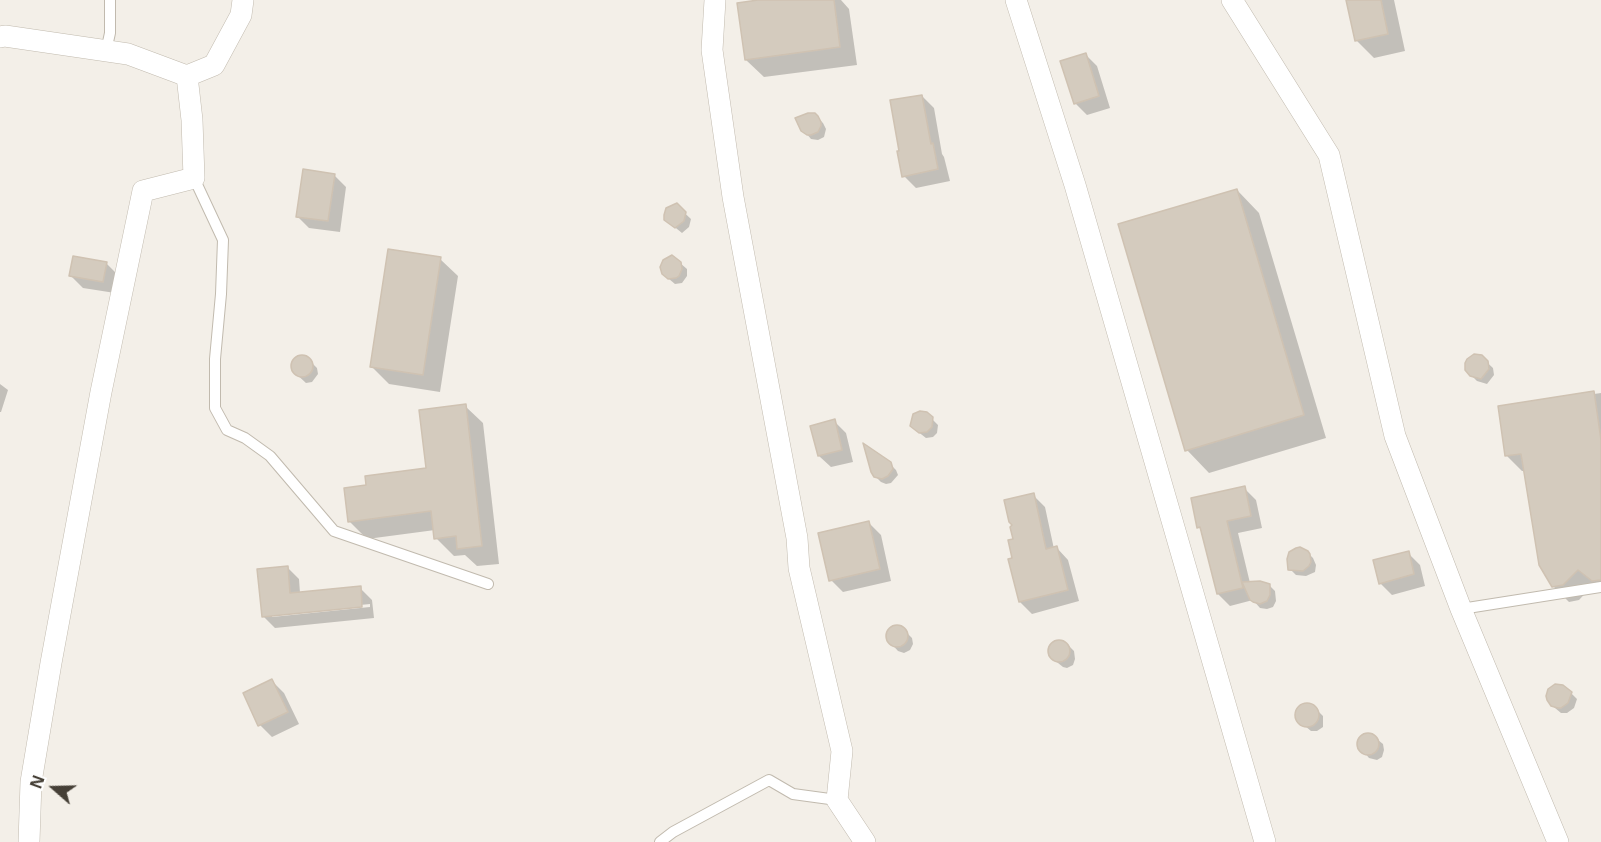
<!DOCTYPE html>
<style>
body{margin:0}
#map{position:relative;width:1601px;height:842px;overflow:hidden;background:#f3efe8;font-family:"Noto Sans",sans-serif}
canvas{display:block}
.north{position:absolute;left:24px;top:758px;width:60px;height:60px;-webkit-text-stroke:4px #fff;paint-order:stroke;rotate:290deg;font-size:16px;font-weight:700;line-height:24px;text-align:center;color:#464037}
.north::after{content:'';display:block;margin:auto;width:21px;height:27px;background:#464037;clip-path:polygon(50% 0,100% 100%,50% 72%,0 100%)}
</style>
<div id="map">
<canvas width="1601" height="842"></canvas>
<div class="north">N</div>
</div>
<script>
const ctx = document.querySelector('canvas').getContext('2d');
ctx.lineJoin = 'round';
function fill(path, color) { ctx.fillStyle = color; ctx.fill(path, 'evenodd'); }
function stroke(path, color, width, dash) { ctx.strokeStyle = color; ctx.lineWidth = width; ctx.lineCap = dash ? 'butt' : 'round'; ctx.setLineDash(dash || []); ctx.stroke(path); }
fill(new Path2D(`
 M769,0H841L849,9L857,65L764,77L746,60Z
 M1347,0H1394L1405,51L1374,58L1357,41Z
 M1085,54L1097,66L1110,108L1087,115L1075,103Z
 M922,96L934,108L942,154L944,157L950,181L916,188L904,176Z
 M817,117L823,123L826,129L824,137L818,140L811,139L805,132Z
 M334,175L346,187L340,232L309,228L297,216Z
 M1237,190L1259,213L1326,438L1209,473L1187,450Z
 M676,205L691,219L689,227L682,233L666,220Z
 M440,259L458,276L440,392L389,384L371,366Z
 M106,263L118,275L115,293L83,288L71,276Z
 M680,263L687,269V276L682,283L675,284L663,274Z
 M303,357H306L317,368L318,374L312,382L306,383L294,372L292,366L295,358Z
 M1481,357L1493,368L1494,375L1487,384L1477,381L1471,375Z
 M0,384L8,390L1,412H0Z
 M1601,393V590L1594,584L1579,600L1569,602L1553,586L1525,471H1522L1507,456L1594,394Z
 M465,406L483,423L499,564L477,566L465,555L454,556L436,538L435,530L367,539L349,521L368,487L428,469Z
 M926,413L938,425L937,433L933,437L926,438L917,431Z
 M834,421L846,433L853,462L831,467L819,456Z
 M890,464L896,470L898,475L891,483L886,484L881,482L875,476Z
 M1244,488L1256,500L1262,528L1238,533L1250,583L1270,586L1275,591L1276,601L1273,607L1267,609L1260,608L1253,600L1230,606L1218,594L1203,531L1199,527Z
 M1033,495L1045,507L1054,549L1057,548L1068,560L1079,601L1032,614L1020,602L1010,560L1014,559V525Z
 M869,523L881,535L891,581L843,592L831,580Z
 M1307,552L1313,558L1316,565L1315,572L1306,576L1296,575L1290,569Z
 M1408,553L1420,565L1425,586L1392,595L1380,583Z
 M287,567L299,579L300,593L360,588L372,600L374,618L275,628L263,616ZM370,604V607L272,617V614Z
 M893,626L901,627L912,638L913,644L910,650L904,653L898,651L887,639L888,633Z
 M1060,641L1068,645L1074,651L1075,659L1073,665L1067,668L1063,667L1058,663L1051,657L1049,650L1054,643Z
 M272,681L284,693L299,724L272,737L260,725Z
 M1571,693L1577,699L1574,708L1567,713H1561L1549,703Z
 M1305,704L1312,705L1323,716V727L1317,731H1311L1299,721L1297,711L1302,706Z
 M1367,734L1373,736L1383,744L1384,750L1382,757L1377,760L1369,758L1359,746L1361,737Z`), '#0003');
const building = new Path2D(`
 M758,0H834L840,47L745,60L737,3Z
 M1346,0H1381L1388,34L1355,41Z
 M1086,53L1099,96L1074,104L1060,61Z
 M922,95L931,144L933,143L938,169L902,177L897,151H899L890,100Z
 M808,113H815L818,116L821,122V126L818,132L811,135H807L801,131L795,118Z
 M303,169L335,174L328,221L296,217Z
 M1237,189L1304,415L1185,451L1118,224Z
 M677,203L686,212L684,221L675,228L664,220V215L666,208Z
 M388,249L441,257L423,375L370,367Z
 M672,255L681,262L682,269L679,276L676,278L668,279L662,274L660,267L663,260Z
 M73,256L107,262L103,282L69,276Z
 M1474,354L1482,355L1488,361L1489,369L1481,379L1470,376L1465,370V363L1467,359Z
 M291 366a11 11 0 1 1 22 0a11 11 0 1 1-22 0Z
 M1594,391L1601,440V580L1592,581L1578,570L1563,585L1552,587L1539,565L1521,454L1505,456L1498,406Z
 M466,404L482,546L457,549L456,536L434,539L431,511L348,522L344,488L366,485L365,476L426,468L419,410Z
 M920,411L927,412L933,417L932,427L927,432L919,433L910,426L913,414Z
 M835,419L842,450L818,456L810,426Z
 M863,443L891,462L893,469L888,476L882,479L874,477L871,472Z
 M1245,486L1251,516L1227,521L1243,588L1217,594L1200,527L1197,528L1191,498Z
 M1034,493L1046,549L1057,546L1068,590L1019,602L1008,559L1012,558L1008,540L1013,539L1010,527L1012,525L1009,522L1004,500Z
 M869,521L880,569L829,581L818,533Z
 M1300,547L1308,551L1310,554L1311,562L1309,566L1303,571L1288,570L1287,559L1289,552L1296,548Z
 M1409,551L1414,574L1379,584L1373,560Z
 M288,566L290,593L361,586L362,607L262,617L257,569Z
 M1260,581L1270,584V595L1267,601L1260,604L1253,602L1250,600L1242,582Z
 M886 636a11 11 0 1 1 22 0a11 11 0 1 1-22 0Z
 M1048 651a11 11 0 1 1 22 0a11 11 0 1 1-22 0Z
 M272,679L288,712L258,726L243,693Z
 M1555,684L1563,685L1572,692L1568,703L1561,708H1558L1551,706L1547,700L1546,696L1548,689Z
 M1295 715a12 12 0 1 1 24 0a12 12 0 1 1-24 0Z
 M1357 744a11 11 0 1 1 22 0a11 11 0 1 1-22 0Z`);
fill(building, '#d4cbbe');
stroke(building, '#cfc2b2', 1.5);
const service = new Path2D(`
 M106,51L110,33V0
 M194,178L223,240L221,294L215,359V408L227,430L245,438L270,456L334,531L488,584
 M1461,609L1601,587
 M660,842L673,832L769,780L793,794L837,800`);
const minor = new Path2D(`
 M715,0L712,50L733,197L797,538L799,568L842,751L837,800L865,842
 M1016,0L1075,185L1265,842
 M1232,0L1329,155L1395,436L1461,609L1558,842
 M0,37L5,36L128,54L187,76L214,65L241,15L243,0
 M29,842L31,782L51,663L101,392L143,191L194,178L192,120L187,76`);
stroke(service, '#c1baae', 12);
stroke(minor, '#c1baae', 22);
stroke(service, '#fff', 10);
stroke(minor, '#fff', 21);
</script>
